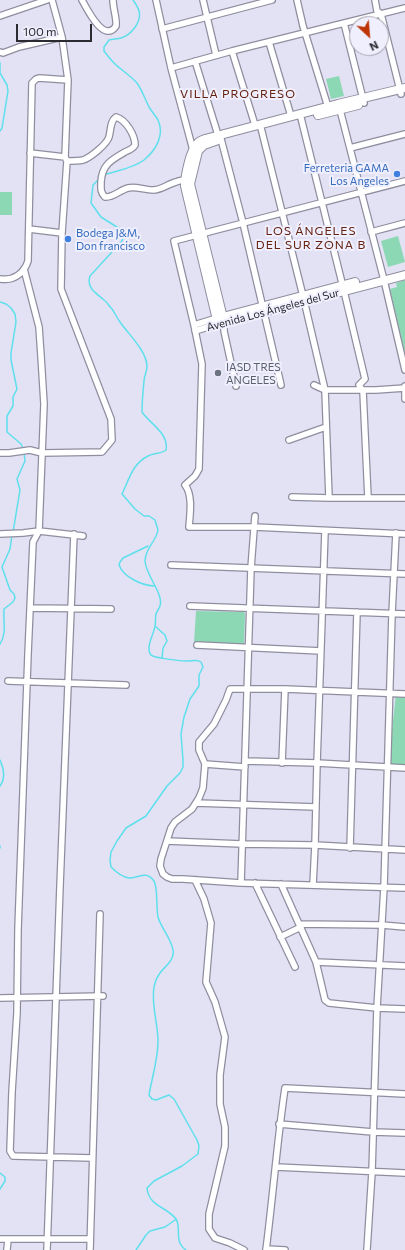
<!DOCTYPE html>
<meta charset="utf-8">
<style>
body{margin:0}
#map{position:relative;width:405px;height:1250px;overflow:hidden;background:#e3e1f4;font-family:Commissioner,sans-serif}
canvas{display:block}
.north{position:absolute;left:349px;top:16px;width:40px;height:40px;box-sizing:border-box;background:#f0effe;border:1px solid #a1a0ac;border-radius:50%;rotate:154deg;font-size:11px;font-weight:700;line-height:16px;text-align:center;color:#2b2a31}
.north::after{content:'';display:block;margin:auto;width:14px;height:18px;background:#bd3504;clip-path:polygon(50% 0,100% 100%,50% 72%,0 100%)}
.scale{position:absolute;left:16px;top:24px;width:76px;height:18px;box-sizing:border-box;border:2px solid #2b2a31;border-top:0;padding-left:5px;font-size:12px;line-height:14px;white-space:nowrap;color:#2b2a31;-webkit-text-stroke:3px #f0effe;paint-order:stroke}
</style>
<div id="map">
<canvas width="405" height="1250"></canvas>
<div class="north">N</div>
<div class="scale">100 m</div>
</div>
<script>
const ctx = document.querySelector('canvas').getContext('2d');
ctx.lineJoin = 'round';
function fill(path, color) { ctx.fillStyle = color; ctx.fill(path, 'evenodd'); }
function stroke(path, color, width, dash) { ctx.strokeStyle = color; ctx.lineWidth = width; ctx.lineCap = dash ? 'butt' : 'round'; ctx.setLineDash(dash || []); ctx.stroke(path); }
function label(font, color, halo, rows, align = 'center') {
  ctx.font = font + ' Commissioner,sans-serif'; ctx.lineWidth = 4; ctx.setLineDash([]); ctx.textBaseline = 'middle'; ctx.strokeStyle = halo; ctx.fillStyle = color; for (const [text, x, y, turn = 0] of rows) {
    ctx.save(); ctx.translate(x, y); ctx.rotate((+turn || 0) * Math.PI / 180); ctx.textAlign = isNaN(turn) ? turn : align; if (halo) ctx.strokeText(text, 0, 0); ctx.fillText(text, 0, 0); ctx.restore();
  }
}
fill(new Path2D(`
 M339,76L344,96L331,99L326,79Z
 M0,192H12V215H0Z
 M398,236L405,262L388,267L381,241Z
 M405,280V355L390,289L397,287L396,283Z
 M196,611L244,612L245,614L244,645L194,643Z
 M396,694H405V764L388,765Z`), '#8dd8b4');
stroke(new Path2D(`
 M0,63V73L7,85L8,91L2,128L0,131
 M104,175C118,170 132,169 144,160C156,150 165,135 158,120C155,115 152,112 149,107C145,99 142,90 137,83C130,75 121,70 114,63C110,59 107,55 104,51V47L109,40C113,39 118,39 121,38C131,35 142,22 139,11C138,7 135,3 133,0
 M100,178L93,185L91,203L101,217L120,229L124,235L122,241L90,276C86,288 96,293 104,300C107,302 109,306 112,309C115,313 117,318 120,322C129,335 146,350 147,366C147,372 144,376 144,381C143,391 142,401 142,412C150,424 169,433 166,450C161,454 154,453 148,456C132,464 129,480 122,494L135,509L144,516H149L155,520L158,530C156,542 145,548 145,561C146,576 164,594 160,606C159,609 157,611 156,614C155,618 156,622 155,626C154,634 145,648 151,655C153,658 182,661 187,661C192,661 197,659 201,662L203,667L199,675V686L190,699L184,717L181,734L183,760V767L180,773L167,786L146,816L126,828L117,841L111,852L110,860L111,867C116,872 122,877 129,878C139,878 146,870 154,881C158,887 156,908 158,917C161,928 171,938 173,950C175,960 165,966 160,973C157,977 155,982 154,987C151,1005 158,1023 158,1041C158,1060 152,1077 149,1095L152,1099L156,1100L169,1095L174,1099L197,1140L199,1146L198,1154L182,1166L154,1181L147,1188C149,1207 166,1206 176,1219C182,1228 173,1241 186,1250
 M0,302L6,304L11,308L15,314L16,322L11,353V360L17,389L13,397V406L7,416V432L21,444L23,448
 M13,532L20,490L17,479L25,461L24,452
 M148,546L123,558L120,562L119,565C124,578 142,585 154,586
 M155,626L165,635L167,641L163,648L162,658
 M0,644C7,634 3,620 4,609L13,602L15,598L14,594L10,590L2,567L10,549L12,535
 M0,760C4,769 6,778 0,786
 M0,846V848
 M0,1173L5,1177V1181L0,1189
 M136,1250L146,1235L150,1231L165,1227L175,1220`), '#5ee0ec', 1.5);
const street = new Path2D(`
 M82,0C87,9 104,44 116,26C117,18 113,9 113,0
 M156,0L171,68L193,150
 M203,0L216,55
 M297,0L303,26L328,107
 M375,0L377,11L381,14L401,94
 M0,16L47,0
 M344,23L364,103
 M162,29L272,0
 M269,42L291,116
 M232,51L255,125
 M0,52L3,53L19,47L62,37
 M195,61L218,135L221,139L243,223L281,385
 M171,68L232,51L405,8
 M339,106L384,280L405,370
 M300,114L344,291L365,379L359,385L363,391L368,498
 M260,124L303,296L325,390L329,498
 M350,148L405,134
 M30,153L65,157
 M67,161C72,161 78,161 83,160C90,158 107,144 109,137C111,130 110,121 116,117C126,120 135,135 135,145C133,149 129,150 125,152C111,160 102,165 101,182C101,188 100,192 105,197C113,198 120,190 128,188C136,186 144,190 153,190C161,190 168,184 176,182C180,180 184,180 188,180
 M29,229L62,233
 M371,232L405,223
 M24,269L39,327L41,356L44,404L39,531L33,542L28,654L18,929L17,1013L12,1092L10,1151L13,1156L92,1158
 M0,279C13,281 24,274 28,261L32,83L36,79L39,78L68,80
 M217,318L194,325L202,364L199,469L195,476L185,485C193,495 190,514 189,527H254L405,534
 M224,322V331L236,386
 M194,325L174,241L405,181
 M195,331L218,324L219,325
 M314,385L325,390H376L405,388
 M405,386V399
 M289,440L326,427
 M0,453H9L30,450L42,453L102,452L112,440L111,419L61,289L62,233L67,161L65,157L68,80L62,37L52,0
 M292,497L329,498H405
 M0,534L23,533L39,531L83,536
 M171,565L405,574
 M190,606L405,614
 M30,608L111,609
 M197,645L321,651
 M8,681L126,685
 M405,694L285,689H230L226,700L214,724L199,742V750L205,764L203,788L199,798L192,809L175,822L171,828L161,859L160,866L163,874L167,877L172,879H183L241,883L405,888
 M246,761L317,763L405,768
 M282,763L285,689
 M205,764L245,767
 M196,803L316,807
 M167,841L242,844L315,845L405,850
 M350,848L357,612
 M195,880L204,899L211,923L206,982L215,1002L225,1037L220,1075V1104L225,1127V1146L209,1214V1229L215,1238L230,1243L244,1250
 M241,883L251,568L255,516
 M255,883L295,967
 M281,884L316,962L325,1000L329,1003L377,1008L405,1009
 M313,885L315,845L317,763L325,531
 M299,924L382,925L405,927
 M280,937L301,927
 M316,962L405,966
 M0,998L103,996
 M279,1124L373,1132L405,1133
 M276,1167L405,1173
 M0,1239H90
 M266,1249L285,1250
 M7,1250L8,1239
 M47,1250L60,886L74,534
 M90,1250L100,914
 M266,1250C273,1196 277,1142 285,1088L405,1094
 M367,1250L372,1172L377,1008L384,887L392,614L396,533`);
const secondary = new Path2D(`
 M405,88L338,104L205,139C202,140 199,141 197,144C190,151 185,176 185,186L218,324L405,275
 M318,115L358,105
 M218,140L204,145L198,151L190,184L224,322
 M219,318L355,282`);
stroke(street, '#8f8e9f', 8);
stroke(secondary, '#8f8e9f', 10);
stroke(street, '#fff', 5.5);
stroke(secondary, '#fff', 8);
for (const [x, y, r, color] of [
 [397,174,4,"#3f7fe0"],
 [68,239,4,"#3f7fe0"],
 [218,373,4,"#6b7280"]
]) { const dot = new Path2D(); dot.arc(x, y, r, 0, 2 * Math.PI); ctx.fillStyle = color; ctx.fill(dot); stroke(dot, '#f0effe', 1.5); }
label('11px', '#366cbe', '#f0effe', [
 ["Ferreteria GAMA",389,168],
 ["Los Angeles",389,181],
 ["Bodega J&M,",76,233,"left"],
 ["Don francisco",76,246,"left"]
], 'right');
label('11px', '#2b2a31', '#f0effe', [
 ["Avenida Los Ángeles del Sur",273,310,-15]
]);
label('11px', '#5b616d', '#f0effe', [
 ["IASD TRES",226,367],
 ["ANGELES",226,380]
], 'left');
ctx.letterSpacing = '1px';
label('12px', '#652311', '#f0effe', [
 ["VILLA PROGRESO",238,94],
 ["LOS ÁNGELES",311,231],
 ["DEL SUR ZONA B",311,245]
]);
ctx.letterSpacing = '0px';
</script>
